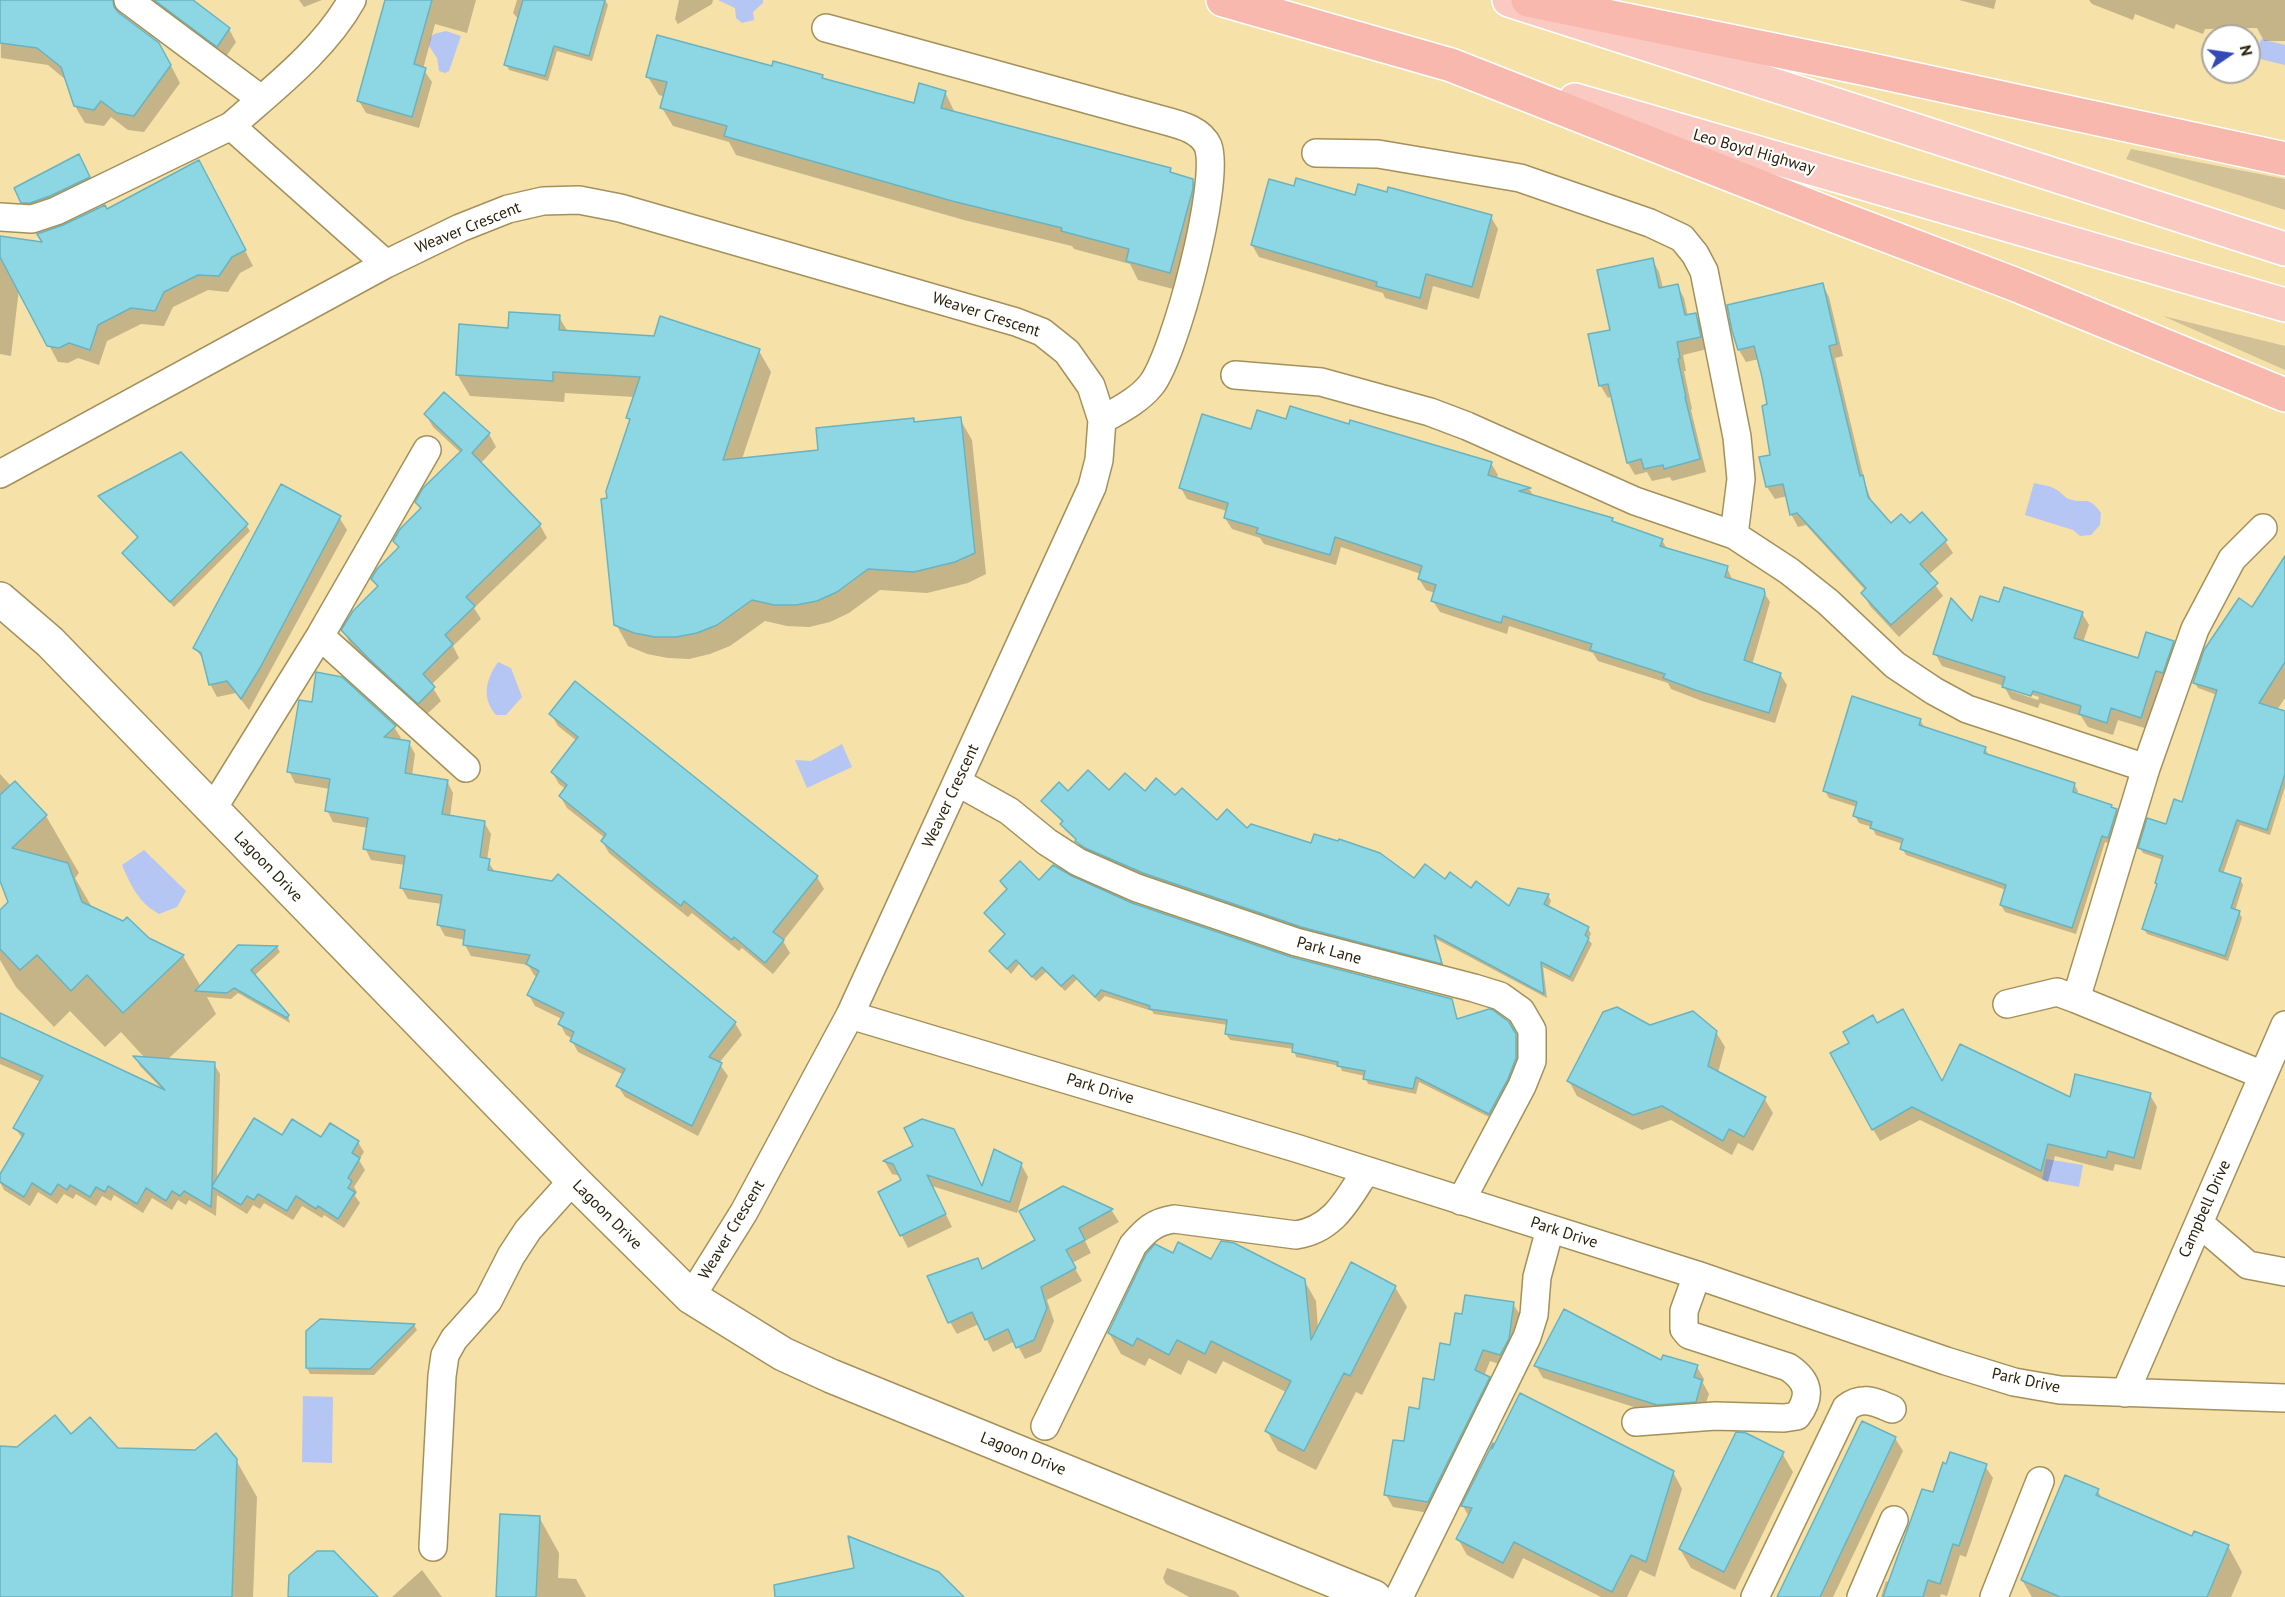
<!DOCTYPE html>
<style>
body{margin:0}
#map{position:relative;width:2285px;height:1597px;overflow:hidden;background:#f6e1a9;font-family:"PT Sans",sans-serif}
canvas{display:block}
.north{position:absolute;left:2201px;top:24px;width:60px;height:60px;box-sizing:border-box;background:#fff;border:2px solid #a8a59c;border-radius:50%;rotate:77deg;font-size:16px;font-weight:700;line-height:24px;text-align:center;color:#261e07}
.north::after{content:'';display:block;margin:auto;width:21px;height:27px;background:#3249ba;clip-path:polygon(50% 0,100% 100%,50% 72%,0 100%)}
</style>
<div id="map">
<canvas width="2285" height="1597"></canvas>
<div class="north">N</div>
</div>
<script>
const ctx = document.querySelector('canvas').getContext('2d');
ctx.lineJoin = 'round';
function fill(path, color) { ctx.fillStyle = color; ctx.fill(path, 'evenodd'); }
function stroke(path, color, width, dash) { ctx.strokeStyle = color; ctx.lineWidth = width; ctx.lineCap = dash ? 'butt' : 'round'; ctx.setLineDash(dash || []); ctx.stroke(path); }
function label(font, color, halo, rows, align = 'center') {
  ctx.font = font + ' "PT Sans",sans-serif'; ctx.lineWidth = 4.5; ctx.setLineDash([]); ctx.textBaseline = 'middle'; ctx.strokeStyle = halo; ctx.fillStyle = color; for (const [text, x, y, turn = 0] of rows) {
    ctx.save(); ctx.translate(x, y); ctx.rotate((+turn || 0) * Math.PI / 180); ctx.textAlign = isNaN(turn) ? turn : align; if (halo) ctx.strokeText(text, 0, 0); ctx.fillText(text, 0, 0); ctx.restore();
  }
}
fill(new Path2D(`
 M2131,149L2285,179V210L2126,159Z
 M2163,316L2285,346V370Z`), '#d2c197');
fill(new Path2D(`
 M718,0H763V3L753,12L754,20L742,23L736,18L735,8Z
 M446,31L461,36L449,71L445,73L439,71L437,58L429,46L430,38L434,34Z
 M2261,39L2285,45V65L2256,58Z
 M2034,483C2042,485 2052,486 2057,490C2062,493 2064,497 2069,499C2085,505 2088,494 2101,513L2100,525L2091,535L2080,536L2073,530L2025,515Z
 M498,662L511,668L522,697L506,715H496C481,698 486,679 498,662Z
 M842,744L852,767L807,788L795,760L811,761Z
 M144,850L186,891L177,907L159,914C139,903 131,886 122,865Z
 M2046,1159L2083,1165L2079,1187L2042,1180Z
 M303,1396L333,1397L332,1463L302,1462Z`), '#b5c6f4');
fill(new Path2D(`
 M0,0H91L169,62L180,83L144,132L128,130L111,117L104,126L85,123L75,106L66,80L48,65L1,58Z
 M152,0H190L229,29L236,42L225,58L156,7Z
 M299,0H322L304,7Z
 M387,0H476L467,33L435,24L423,69L432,82L419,128L366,113L359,101Z
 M517,0H605L608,5L592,61L557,51L548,81L509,70L506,64L519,20L513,13Z
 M679,0H713L712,4L678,24L675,19Z
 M1959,0H1996L1994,9Z
 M2089,0H2285V41H2264L2257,28L2205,29L2203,34L2176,24L2174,29L2135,14L2133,20L2092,4Z
 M773,68L822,76L824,80L915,105L945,92L955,113L1170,170L1173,175L1192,180L1203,199L1181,291L1138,280L1130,264L1074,249L1072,246L964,220L736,155L729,142L673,126L662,108L665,97L659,95L648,77Z
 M85,169L96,190L30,215L23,202Z
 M207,177L253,266L240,273L228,292L208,290L173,307L164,326L141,324L107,341L99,365L78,358L68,363L58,362L19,289L11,356L0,354V237L44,243L107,211Z
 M1295,188L1491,217L1498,229L1479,299L1433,286L1427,310L1385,298L1383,293L1259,257L1252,245Z
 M1652,259L1659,272L1663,288L1677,285L1684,298L1688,316L1695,314L1703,327L1707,349L1683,355L1686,371H1684L1692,409L1691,410L1706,472L1672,481L1670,477L1652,481L1647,472L1635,475L1628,463L1612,396L1608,398L1600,385L1611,331Z
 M1822,284L1829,297L1843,356L1835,358L1865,483L1873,505L1891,525H1910L1945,541L1953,553L1928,575L1943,596L1899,637L1870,606L1863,593L1866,591L1806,525L1798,527L1791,514L1787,496L1775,499L1767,487L1772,456L1768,406L1759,359L1746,362L1739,350Z
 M559,317L568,332L759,351L771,372L742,459L819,452L913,419L916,423L960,419L972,440L986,574L968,583L927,593L880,590L849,613L830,622L809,627L787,626L765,621L730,646L710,654L689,659L668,658L647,654L628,646L616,624L609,500L631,422L628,417L635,397L565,393L564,402L470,396L457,374L509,329Z
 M426,415L489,434L496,447L481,463L540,525L547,538L474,608L481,619L453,646L459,658L431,685L441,701L426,715L377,671L350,643L343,630L378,588L373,579L400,549L395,541L422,510L417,502L461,453L433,427Z
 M1287,421L1350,426L1491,463L1498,475L1496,479L1530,490L1534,497L1612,519L1614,523L1662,540L1667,549L1727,568L1733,581L1763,591L1770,602L1752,665L1780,674L1787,685L1775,723L1702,701L1671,689L1668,683L1598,661L1593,653L1509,626L1507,634L1440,612L1433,601L1435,593L1426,590L1419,579L1421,574L1341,547L1336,565L1264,544L1260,538L1232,529L1225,518L1227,511L1187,499L1181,488L1252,431Z
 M100,496L246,525L250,531L174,607L127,559L124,553L139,539Z
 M339,517L347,530L249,710L236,693L217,697L210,684L205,662L195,648Z
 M2285,558V698L2277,710L2285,713V787L2270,835L2240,825L2223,874L2240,879L2243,885L2235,911L2239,912L2242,918L2228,961L2147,934L2144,929L2158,885L2163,860L2143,853L2140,848L2167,826L2183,804L2217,695L2198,688L2194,682L2252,609Z
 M2000,603L2082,613L2089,625L2083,642L2139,660L2173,642L2180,655L2148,729L2118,720L2113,735L2088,727L2081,716L2040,703L2038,708L2011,699L2004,686L1942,666L1935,653ZM2011,688L2039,697L2038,700L2011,691Z
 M551,714L817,877L824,889L783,941L790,953L773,974L742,948L739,951L692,913L688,917L655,891L609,853L602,841L605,838L567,808L560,796L566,789L559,784L552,772L577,741L558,726Z
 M1920,720L1925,728L1985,748L1989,756L2074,784L2078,791L2077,795L2111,806L2116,810L2120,817L2112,844L2105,842L2076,934L2005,912L2001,905L2006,890L1906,855L1902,848L1903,844L1876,835L1872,827L1859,823L1855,816L1857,807L1829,798L1825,791Z
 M394,727L401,738L398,741L409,743L415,754L412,776L447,781L453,793L450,817L484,822L491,834L487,860L495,872L553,883L558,876L735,1023L742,1035L719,1063L728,1076L698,1136L625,1097L618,1086L624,1075L578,1052L572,1041L573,1039L566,1035L560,1024L562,1019L535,1006L529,995L537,977L534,975L528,965L471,956L465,945V940L445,936L439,925L442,904L408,899L401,887L405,865L371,860L365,848L368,828L333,822L327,810L330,789L295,783L289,771Z
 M0,774L12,787L15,783L46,816L79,873L75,878L93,909L183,956L201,987L239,946L277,947L280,952L254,976L288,1016L290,1023L238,993L231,999L207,997L216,1014L167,1060L214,1064L220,1074L217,1180L283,1137L358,1142L364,1152L359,1160L365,1170L354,1187L357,1192L355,1196L360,1203L344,1228L324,1215L322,1218L302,1206L293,1220L264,1203L260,1209L253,1205L247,1214L217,1195L216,1216L189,1200L186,1205L178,1200L172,1210L152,1198L143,1213L114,1195L111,1201L102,1196L96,1206L76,1194L73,1199L64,1194L57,1204L38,1192L30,1206L4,1190L0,1182V1177L23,1139L15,1128L41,1082L0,1064V1015L164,1091L140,1066L135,1057L145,1058L121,1032L105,1047L70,1011L54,1027L16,987L0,960V912L10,903L0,877Z
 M1068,793H1145L1175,797L1217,822L1414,880L1446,881L1471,890L1510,909L1548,895L1551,901L1548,908L1588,928L1591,934L1588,939L1592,944L1573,982L1543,967L1547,998L1436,939L1444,968L1305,932L1147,879L1090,854L1080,847L1077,841L1065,830L1063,823L1043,802Z
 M1071,878L1131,904L1290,958L1451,1000L1458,1020L1508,1023L1519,1041V1064L1493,1119L1419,1082L1416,1094L1368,1084L1365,1076L1342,1071L1340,1066L1296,1057L1294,1049L1230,1040L1226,1034L1228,1025L1154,1014L1152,1011L1105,996L1099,1002L1077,979L1065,991L1046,972L1036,981L1019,964L1011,974L991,951L1006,935L986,913L1008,890L1002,882H1039Z
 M1877,1025L1942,1084L2071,1099L2150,1095L2157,1107L2141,1170L2115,1164L2113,1171L2055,1156L2048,1182L1920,1120L1880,1141L1873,1129L1851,1044Z
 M1650,1027L1716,1032L1725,1047L1718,1073L1764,1098L1773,1113L1753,1151L1738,1143L1732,1155L1671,1120L1642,1130L1577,1096L1569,1081Z
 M915,1147L983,1189L1021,1164L1028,1177L1017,1213L932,1186L952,1227L908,1248L880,1193L903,1181L901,1176L892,1174L885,1162Z
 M1063,1188L1112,1211L1119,1222L1085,1241L1091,1253L1072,1263L1082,1281L1047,1300L1054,1321L1041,1352L1025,1359L1015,1341L993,1352L979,1324L957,1334L950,1322L978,1260L983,1270L1037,1241Z
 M1173,1255L1304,1280L1316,1301L1318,1328L1395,1287L1407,1307L1362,1395L1356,1392L1316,1470L1278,1451L1267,1431L1286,1392L1223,1361L1216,1374L1188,1360L1181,1375L1149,1358L1145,1366L1121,1354L1109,1333Z
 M1513,1304L1521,1316L1508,1367L1490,1361L1484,1376L1489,1378L1496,1391L1435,1514L1393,1507L1386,1495L1405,1443L1435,1381L1464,1316Z
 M414,1325L417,1330L374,1375L310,1374L307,1368Z
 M1536,1366L1697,1367L1704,1379L1703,1383L1709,1394L1702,1414L1665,1417L1543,1378Z
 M1863,1423L1895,1438L1903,1451L1833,1597H1777Z
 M71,1436L117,1450L196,1452L236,1460L257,1497L253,1597H0V1448H18Z
 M1493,1446L1494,1448L1673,1472L1682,1489L1655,1577L1640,1570L1627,1597H1601L1523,1558L1513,1579L1467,1555L1458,1539L1469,1517L1463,1506Z
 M1782,1453L1793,1472L1735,1590L1691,1568L1680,1549Z
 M1985,1466L1993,1478L1966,1557L1960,1555L1947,1596L1941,1594L1940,1597H1881L1886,1581L1888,1582L1934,1494Z
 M2098,1491L2103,1500L2192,1538L2228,1546L2242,1572L2231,1597H2032L2022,1580Z
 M539,1517L559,1553L558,1578L576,1579L586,1597H498Z
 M1167,1568L1235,1591L1240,1597H1189L1166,1584L1163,1578Z
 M422,1570L442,1597H392Z`), '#0003');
const building = new Path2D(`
 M0,0H113L114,7L119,13L159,43L171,65L134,116L117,113L101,101L94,110L74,106L61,67L37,48L0,43Z
 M154,0H193L230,28L217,47Z
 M385,0H432L414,64L426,68L412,117L357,101Z
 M523,0H605L589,56L554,46L545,76L504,65Z
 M657,35L772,66L773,61L823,75L822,78L914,103L919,83L946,91L941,108L1171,168L1170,172L1193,179V189L1170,273L1126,261L1129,249L1061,231L1062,228L952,201L724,136L727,126L660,108L667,82L646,77Z
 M79,154L90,177L50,196L30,203H21L14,188Z
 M199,160L246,250L232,257L219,276L198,275L164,292L155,311L131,308L98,325L90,350L69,343L59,348L47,346L0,257V236L42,242L37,234L63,225L105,205L107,209Z
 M1296,178L1355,195L1358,184L1387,192L1388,187L1492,215L1472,287L1426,274L1420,298L1376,286L1377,282L1251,245L1269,179L1294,186Z
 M1653,258L1659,288L1678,284L1685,315L1696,313L1701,337L1677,342L1680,358L1678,359L1686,397H1685L1700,459L1664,469L1663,465L1644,469L1641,459L1627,463L1608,384L1599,386L1588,334L1610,330L1597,270Z
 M1823,283L1837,344L1829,346L1860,476L1863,475L1868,497L1891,523L1901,514L1910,523L1922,512L1947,540L1920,564L1938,583L1891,625L1861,593L1866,588L1797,513L1790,515L1783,484L1766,487L1759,457L1770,455L1762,406L1767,404L1762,377L1754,346L1738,350L1732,331L1727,305Z
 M509,312L560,315L559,330L654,336L660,316L760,349L723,460L818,450L816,428L914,418V422L961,417L975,553L955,562L914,572L868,569L837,592L817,601L796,605H774L752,600L717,625L697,633L676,637H655L634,633L614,625L601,499L607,498L606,491L630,419L626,418L640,377L553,372V381L456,375L459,324L508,328Z
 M444,392L490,433L472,453L541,524L466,597L475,606L445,635L453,644L423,674L435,687L418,704L368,658L341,630L353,611L378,586L371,579L377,569L399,547L393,541L400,529L421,508L415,502L423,488L462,450L424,414Z
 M1290,406L1349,424L1350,420L1492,462L1488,475L1531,488L1519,491L1613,518L1612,521L1663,539L1660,546L1728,566L1725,577L1764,589L1765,594L1744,660L1781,673L1769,713L1695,690L1663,678L1665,674L1590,650L1592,644L1503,616L1501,623L1431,601L1436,585L1418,579L1422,566L1335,537L1330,555L1256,533L1258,528L1224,518L1228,503L1179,488L1202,414L1251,429L1257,410L1286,419Z
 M181,452L248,524L170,602L122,553L138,537L98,496Z
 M281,484L341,516L260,668L241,699L227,681L209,685L201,653L193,648Z
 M2285,556V662L2259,703L2285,711V774L2267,830L2237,820L2219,871L2241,878L2231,908L2240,911L2225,956L2142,929L2157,884L2155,883L2163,856L2138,848L2147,818L2166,824L2174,799L2182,802L2217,690L2193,683L2204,650L2239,598L2252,607Z
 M2004,587L2083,612L2074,638L2138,658L2146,632L2174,641L2163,673L2156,671L2141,718L2111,708L2107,723L2079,714L2081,706L2033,691L2031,696L2002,687L2005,677L1933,654L1951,598L1972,621L1980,596L1999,602Z
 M316,672L342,677L396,726L384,737L410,741L405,773L448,780L442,814L485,821L480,857L490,859L488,870L552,881L558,874L736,1022L709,1057L722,1063L692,1126L616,1086L625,1069L570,1041L574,1032L558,1024L564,1013L527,995L539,971L526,964L530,955L463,945L465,930L437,925L442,895L400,888L405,856L363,849L368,818L325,811L330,779L287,772L299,700L312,702Z
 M575,681L818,876L773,932L784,940L765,963L734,937L732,940L684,901L681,906L647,879L601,841L606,834L559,796L567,785L551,772L578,737L549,714Z
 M1852,696L1921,719L1919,725L1986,747L1984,753L2075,783L2073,792L2112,805L2111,807L2117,809L2108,838L2102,836L2072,928L2000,905L2006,885L1900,849L1903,839L1870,828L1872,822L1853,816L1857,802L1823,791Z
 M1088,770L1109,790L1125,773L1145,791L1156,778L1175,795L1182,788L1217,820L1227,809L1247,828L1251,824L1311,843L1314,834L1338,841L1339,839L1380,853L1414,878L1425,864L1445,879L1450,872L1471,888L1476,881L1509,906L1518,888L1549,894L1544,904L1589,927L1585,935L1589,938L1570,977L1541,962L1544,994L1434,935L1442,964L1301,927L1143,873L1085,848L1075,841L1076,839L1060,824L1063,821L1041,801L1059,782L1068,791Z
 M15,781L47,815L12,848L68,863L82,902L123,921L127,917L149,938L184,955L123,1013L87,975L71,991L37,955L20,970L0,949V910L8,902L0,881V795Z
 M1020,861L1039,880L1053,865L1072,876L1132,903L1291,957L1452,999L1457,1019L1489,1009L1493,1010L1509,1022L1516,1034V1058L1508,1079L1489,1114L1416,1077L1413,1089L1363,1079L1365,1071L1337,1066L1338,1062L1292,1052L1293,1044L1225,1034L1227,1020L1149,1009L1150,1006L1101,990L1095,997L1073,975L1061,986L1042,967L1032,977L1016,960L1007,969L989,951L1005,934L984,913L1007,889L1000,881Z
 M238,945L278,946L251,970L289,1015L287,1018L234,988L227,993L195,991Z
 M1617,1007L1650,1025L1693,1011L1717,1031L1708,1066L1766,1097L1744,1137L1729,1129L1723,1141L1662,1106L1633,1115L1567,1081L1603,1012Z
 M1903,1009L1942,1081L1960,1044L2070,1097L2075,1074L2151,1093L2134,1158L2108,1151L2106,1158L2048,1144L2041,1171L1912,1107L1872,1130L1830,1053L1849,1043L1843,1032L1873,1015L1877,1023Z
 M0,1013L165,1090L133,1056L215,1062L212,1186L254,1118L282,1135L292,1119L321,1137L330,1123L359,1141L352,1153L360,1158L348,1178L352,1181L348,1188L355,1192L338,1219L318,1206L316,1209L296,1196L287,1211L258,1194L254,1200L247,1196L241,1205L212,1187L211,1207L184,1191L180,1196L172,1191L166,1201L146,1188L137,1204L108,1186L105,1192L96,1187L90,1197L70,1185L67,1190L58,1184L51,1195L32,1183L24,1197L0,1182V1174L24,1134L13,1128L43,1076L0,1057Z
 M922,1119L954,1129L982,1186L994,1149L1022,1163L1010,1202L927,1175L946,1214L900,1236L878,1192L901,1180L893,1164L883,1161L913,1146L904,1128Z
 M1063,1186L1113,1209L1079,1228L1085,1240L1066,1250L1076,1268L1041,1287L1047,1308L1034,1340L1016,1348L1008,1329L985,1340L972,1312L948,1323L927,1276L978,1258L982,1269L1035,1240L1019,1211Z
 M1221,1241L1234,1243L1305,1279L1311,1340L1351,1262L1396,1286L1350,1376L1344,1373L1304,1451L1265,1431L1291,1381L1211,1341L1205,1354L1177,1340L1169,1355L1137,1338L1133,1346L1108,1333L1146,1254L1155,1244L1173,1253L1178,1242L1211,1259Z
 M1465,1295L1514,1302L1509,1339L1500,1355L1483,1350L1475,1370L1490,1377L1428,1502L1384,1495L1393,1440L1404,1441L1409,1407L1419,1409L1423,1378L1434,1380L1440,1343L1450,1345L1455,1313L1462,1314Z
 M1564,1309L1661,1360L1663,1355L1698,1365L1694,1377L1702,1380L1696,1402L1657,1405L1534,1366Z
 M320,1319L415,1324L370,1369L306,1368V1331Z
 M1520,1393L1674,1471L1646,1562L1631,1555L1612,1592L1514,1542L1503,1563L1456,1539L1472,1508L1461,1506L1493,1443L1492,1449Z
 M55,1415L71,1434L90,1417L118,1448L195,1450L216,1433L237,1459L232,1597H0V1446L17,1447Z
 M1862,1421L1896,1437L1820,1597H1777Z
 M1736,1432L1746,1433L1784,1452L1724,1572L1679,1549Z
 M1950,1452L1987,1464L1959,1546L1953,1544L1940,1584L1928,1580L1923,1597H1883L1922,1489L1933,1492L1943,1462L1946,1464Z
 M2065,1475L2099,1489L2096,1495L2192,1536L2194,1531L2229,1545L2207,1597H2060L2021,1580Z
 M500,1514L540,1516L536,1597H496Z
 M848,1536L939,1572L964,1597H775L774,1585L854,1568Z
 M317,1551H334L378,1597H288L289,1575Z`);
fill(building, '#8dd7e4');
stroke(building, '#69b3c0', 1.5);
const minor = new Path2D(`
 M128,0L261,99
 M826,28L1166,121C1181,125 1201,130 1208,146C1221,181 1175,355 1151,385C1138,401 1119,410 1102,420
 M231,126C274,88 324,50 352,0
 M1316,153L1378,154L1520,178L1650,223L1682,238L1695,254L1704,271L1737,437L1741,479L1734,535
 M0,217L32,219L56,211L231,126L386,264
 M1235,375L1321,382L1430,412L1467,426L1635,501L1734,535L1789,571L1828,602L1895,665L1934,691L1967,709L2146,768
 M0,474L386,264L460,228L508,209L543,201L579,200L620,208L1016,322L1042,332L1067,352L1091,386L1102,420L1099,460L1092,487L850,1015L744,1212L691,1297
 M2263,528L2232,559L2195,629L2146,768L2076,999L2263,1075
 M320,636L466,768
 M957,782L1009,811L1047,842L1078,862L1137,888L1296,942L1474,988L1500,996L1521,1011L1532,1030V1061L1522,1086L1461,1201
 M212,810L320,636L427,450
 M2007,1004L2057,992L2076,999
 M850,1015L1299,1149L1697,1275L1946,1361L2014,1382L2060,1390L2285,1398
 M2199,1223L2248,1265L2285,1272
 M2125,1393L2285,1025
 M1636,1422L1715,1416L1784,1418L1797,1416C1812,1396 1809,1381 1788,1367L1689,1335L1684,1329V1311L1697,1275
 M1045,1426L1133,1245C1146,1230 1154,1222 1174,1219L1296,1235C1334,1229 1347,1200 1366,1171
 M433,1547L442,1376L445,1355L454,1339L488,1301L511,1256L528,1230L573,1180
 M1399,1597L1527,1337L1534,1315L1537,1277L1550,1229
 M1755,1597L1846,1408C1862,1395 1875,1402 1892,1409
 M1861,1597L1894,1520
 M1994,1597L2040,1481`);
const tertiary = new Path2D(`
 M0,599L50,642L573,1180L691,1297L783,1354L831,1376L1374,1597`);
const primary = new Path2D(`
 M1509,0L2285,249
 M1575,100L2285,305`);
const trunk = new Path2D(`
 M1223,0L1451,65L1835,216L2014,284L2285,395
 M1528,0L1862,68L2285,159`);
stroke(minor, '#a4905a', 30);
stroke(tertiary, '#a4905a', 36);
stroke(primary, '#fff', 36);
stroke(trunk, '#fff', 36);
stroke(minor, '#fff', 27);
stroke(tertiary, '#fff', 33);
stroke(primary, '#facac2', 33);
stroke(trunk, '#f8b8ae', 33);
label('16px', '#261e07', '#fff', [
 ["Leo Boyd Highway",1754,152,16],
 ["Weaver Crescent",468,228,-22],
 ["Weaver Crescent",986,315,18],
 ["Weaver Crescent",951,796,-65],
 ["Lagoon Drive",268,867,46],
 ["Park Lane",1329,951,15],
 ["Park Drive",1100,1089,17],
 ["Campbell Drive",2205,1209,-66],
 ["Lagoon Drive",607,1215,45],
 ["Weaver Crescent",732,1230,-59],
 ["Park Drive",1564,1233,18],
 ["Park Drive",2026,1381,12],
 ["Lagoon Drive",1023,1454,22]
]);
</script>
